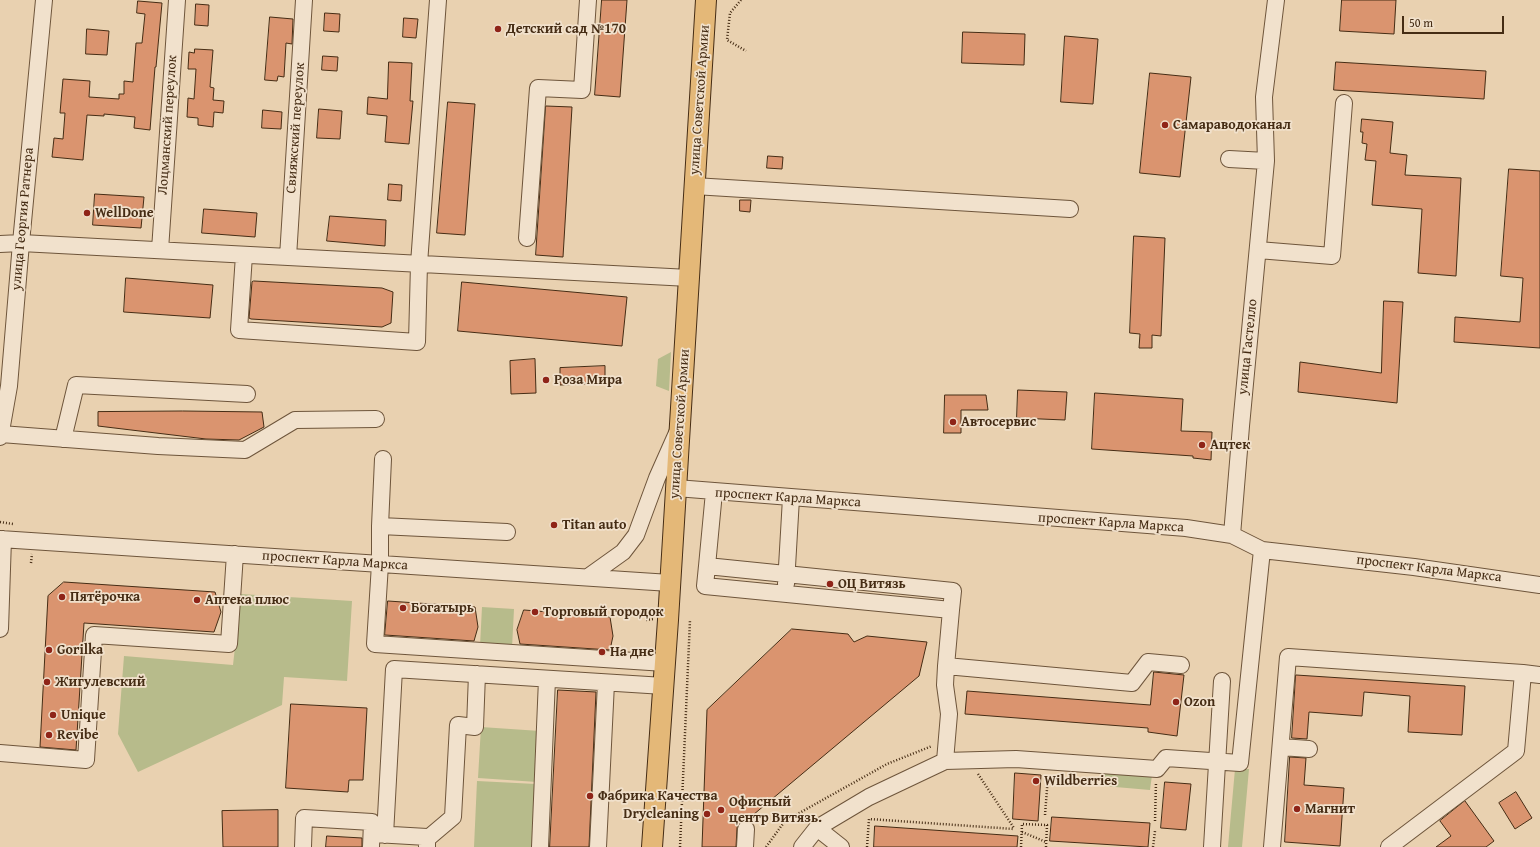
<!DOCTYPE html>
<meta charset="utf-8">
<style>
body{margin:0}
#map{position:relative;width:1540px;height:847px;overflow:hidden;background:#e9d1b0;font-family:"Gentium Book Plus",serif}
canvas{display:block}
.scale{position:absolute;left:1402px;top:16px;width:102px;height:18px;box-sizing:border-box;border:2px solid #452c14;border-top:0;padding-left:5px;font-size:12px;line-height:14px;white-space:nowrap;color:#452c14;-webkit-text-stroke:3px #f1e1cc;paint-order:stroke}
</style>
<div id="map">
<canvas width="1540" height="847"></canvas>
<div class="scale">50 m</div>
</div>
<script>
const ctx = document.querySelector('canvas').getContext('2d');
ctx.lineJoin = 'round';
function fill(path, color) { ctx.fillStyle = color; ctx.fill(path, 'evenodd'); }
function stroke(path, color, width, dash) { ctx.strokeStyle = color; ctx.lineWidth = width; ctx.lineCap = dash ? 'butt' : 'round'; ctx.setLineDash(dash || []); ctx.stroke(path); }
function label(font, color, halo, rows, align = 'center') {
  ctx.font = font + ' "Gentium Book Plus",serif'; ctx.lineWidth = 3.5; ctx.setLineDash([]); ctx.textBaseline = 'middle'; ctx.strokeStyle = halo; ctx.fillStyle = color; for (const [text, x, y, turn = 0] of rows) {
    ctx.save(); ctx.translate(x, y); ctx.rotate((+turn || 0) * Math.PI / 180); ctx.textAlign = isNaN(turn) ? turn : align; if (halo) ctx.strokeText(text, 0, 0); ctx.fillText(text, 0, 0); ctx.restore();
  }
}
fill(new Path2D(`
 M671,352L669,391L656,386L658,359Z
 M241,594L352,601L347,681L284,677L282,705L138,772L118,734L124,656L233,665Z
 M482,607L514,609L512,648L480,646Z
 M481,727L540,731L537,782L478,778Z
 M1235,769H1249L1242,847H1228Z
 M1105,771L1152,775L1150,790L1104,786Z
 M477,781L536,784L533,847H474Z`), '#b7bb8b');
const building = new Path2D(`
 M602,0H627L620,97L595,95Z
 M1342,0H1396L1394,34L1340,31Z
 M138,1L162,3L156,67H155L150,130L134,128L135,117L104,114V116L87,115L83,160L52,157L54,138L63,139L65,113H60L63,79L90,81L89,97L119,99V94H124V81L133,82L136,43H142L145,14L137,13Z
 M196,4L209,5L208,26L195,25Z
 M325,13L340,14L339,32L324,31Z
 M270,17L293,19L292,44L286,43L284,77L278,76L277,81L265,80Z
 M404,18L418,19L416,38L403,37Z
 M87,29L109,31L107,55L86,54Z
 M963,32L1025,34L1024,65L962,63Z
 M1065,36L1098,39L1093,104L1061,102Z
 M195,49L213,50L210,87L214,88L213,100L224,101L223,113L214,112L213,127L198,125V118L187,117L188,98L194,99L196,69H188L189,52L194,53Z
 M323,56L338,57L337,71L322,70Z
 M389,62L412,63L410,101H413L409,144L385,142L387,116L367,114L368,97L387,99Z
 M1336,62L1486,71L1484,99L1334,90Z
 M1150,73L1191,77L1180,177L1140,173Z
 M448,102L475,104L465,235L437,233Z
 M546,106L572,107L563,257L536,255Z
 M319,109L342,111L340,139L317,138Z
 M263,110L282,112L281,129L262,128Z
 M1362,119L1393,122L1390,153L1407,155L1405,175L1461,178L1456,276L1418,273L1422,209L1372,205L1376,161L1365,160L1367,144L1362,143L1363,132H1361Z
 M768,156L783,157L782,169L767,168Z
 M1509,169L1540,171V348L1454,342L1455,317L1520,322L1523,278L1501,276Z
 M389,184L402,185L401,201L388,200Z
 M95,194L144,197L141,228L93,225Z
 M740,200H751L750,212L740,211Z
 M204,209L257,213L255,237L202,233Z
 M330,216L386,220L385,246L327,241Z
 M1134,236L1165,238L1161,336L1152,335V348H1139L1140,334L1130,333Z
 M126,278L213,285L210,318L124,312Z
 M254,281L382,288L393,292L391,323L382,327L251,319L249,318L252,282Z
 M462,282L627,297L622,346L458,331Z
 M1384,301L1403,302L1397,403L1298,392L1300,362L1381,373Z
 M535,359L536,393L511,394L510,361Z
 M605,366V383L560,385V368Z
 M1018,390L1067,392L1065,420L1017,418Z
 M1095,393L1183,399L1181,431L1212,432L1211,460L1193,458V456L1092,449Z
 M945,395H986L988,410H961V433H944Z
 M183,411L262,412L264,427L239,440L206,439L98,426V412Z
 M64,582L215,592L221,612L214,632L84,623L76,750L40,747L48,596Z
 M388,601L475,607L478,627L474,641L385,635Z
 M524,610L610,617L613,636L610,650L520,644L517,630Z
 M792,629L848,634L854,642L867,636L927,642L919,676L747,820H742L738,824L737,828L736,847H702L707,710Z
 M1154,672L1184,675L1177,736L1148,732V728L965,714L967,691L1150,705Z
 M1296,675L1465,686L1462,735L1408,732L1410,696L1364,692L1362,716L1309,712L1307,739L1292,738Z
 M558,690L596,692L589,847H550Z
 M291,704L367,708L363,780H349L348,792L286,788Z
 M1290,757L1306,758L1304,785L1344,788L1340,846L1285,842Z
 M1015,773L1041,775L1038,821L1013,819Z
 M1165,782L1191,784L1186,830L1161,828Z
 M1516,792L1532,818L1515,829L1499,803Z
 M1465,801L1494,841L1486,847H1436L1451,836L1440,821Z
 M278,810V847H223L222,811Z
 M1052,817L1150,823L1148,847L1050,841Z
 M875,826L1018,836L1017,847H874Z
 M327,836L362,838V847H326Z`);
fill(building, '#da946f');
stroke(building, '#452c14', 1);
const minor = new Path2D(`
 M1229,159L1266,161
 M694,186L1070,209
 M527,238L538,88L582,90L588,0
 M0,244L21,243L689,278
 M160,250L177,0
 M1258,250L1332,256L1344,103
 M244,255L239,330L417,342L419,264L438,0
 M288,257L304,0
 M1,434L158,446L245,450L295,420L376,419
 M0,437L9,386L21,243L44,0
 M63,439L76,385L247,394
 M676,488L1186,528L1232,535L1262,550L1414,567L1540,585
 M380,526L383,459
 M507,532L380,526V564L375,644L665,663
 M1232,535L1241,426L1266,161L1264,97L1276,0
 M0,539L670,583
 M707,566L714,492
 M588,577L623,552L636,535L657,478L677,433
 M786,584L791,498
 M0,629L3,539
 M946,666L1132,683L1148,662L1181,665
 M1523,673L1540,675
 M1281,747L1309,749
 M0,753L86,760L94,635L229,644L235,554
 M945,761L949,714L945,685L946,666L951,610L705,586L707,566L953,591L951,610
 M817,828L841,847
 M375,834L427,837V847
 M385,835L394,669L664,686
 M427,839L453,817L458,725L475,727L477,674
 M303,847L304,818L372,822L371,847
 M540,847L547,679
 M598,847L606,683
 M745,847L746,829
 M802,847L817,828L869,797L945,761L1016,759L1157,769L1166,758L1240,763L1262,550
 M1212,847L1222,681
 M1272,847L1288,657L1523,673L1516,751L1389,847`);
const major = new Path2D(`
 M652,847L668,620L706,0`);
stroke(minor, '#6e553b', 18);
stroke(major, '#452c14', 22);
stroke(new Path2D(`
 M741,0L730,13L727,40L746,51
 M0,522L13,524
 M31,563L32,554
 M646,620L653,619
 M978,774L1014,828
 M1045,815L1048,776
 M1155,821L1156,782
 M1022,832L1046,842
 M680,847L690,620
 M766,847L785,821L887,764L932,746
 M867,847L869,819L1014,829
 M1021,847L1022,824L1047,825L1046,847
 M1153,847L1155,831`), '#452c14', 2.5, [1, 2]);
stroke(minor, '#f1e1cc', 16);
stroke(major, '#e4b878', 20);
for (const [x, y, r, color] of [
 [498,29,4,"#8f2418"],
 [1165,125,4,"#8f2418"],
 [87,213,4,"#8f2418"],
 [546,380,4,"#8f2418"],
 [953,422,4,"#8f2418"],
 [1202,445,4,"#8f2418"],
 [554,525,4,"#8f2418"],
 [830,584,4,"#8f2418"],
 [62,597,4,"#8f2418"],
 [197,600,4,"#8f2418"],
 [403,608,4,"#8f2418"],
 [535,612,4,"#8f2418"],
 [49,650,4,"#8f2418"],
 [602,652,4,"#8f2418"],
 [47,682,4,"#8f2418"],
 [1176,702,4,"#8f2418"],
 [53,715,4,"#8f2418"],
 [49,735,4,"#8f2418"],
 [1036,781,4,"#8f2418"],
 [590,796,4,"#8f2418"],
 [1297,809,4,"#8f2418"],
 [721,810,4,"#8f2418"],
 [707,814,4,"#8f2418"]
]) { const dot = new Path2D(); dot.arc(x, y, r, 0, 2 * Math.PI); ctx.fillStyle = color; ctx.fill(dot); stroke(dot, '#f1e1cc', 1.5); }
label('bold 14px', '#452c14', '#f1e1cc', [
 ["Детский сад №170",506,29],
 ["Самараводоканал",1173,125],
 ["WellDone",95,213],
 ["Роза Мира",554,380],
 ["Автосервис",961,422],
 ["Ацтек",1210,445],
 ["Titan auto",562,525],
 ["ОЦ Витязь",838,584],
 ["Пятёрочка",70,597],
 ["Аптека плюс",205,600],
 ["Богатырь",411,608],
 ["Торговый городок",543,612],
 ["Gorilka",57,650],
 ["На дне",610,652],
 ["Жигулевский",55,682],
 ["Ozon",1184,702],
 ["Unique",61,715],
 ["Revibe",57,735],
 ["Wildberries",1044,781],
 ["Фабрика Качества",598,796],
 ["Офисный",729,802],
 ["центр Витязь.",729,818],
 ["Магнит",1305,809],
 ["Drycleaning",699,814,"right"]
], 'left');
label('14px', '#452c14', '#f1e1cc', [
 ["улица Советской Армии",700,100,-86],
 ["Лоцманский переулок",168,125,-86],
 ["Свияжский переулок",296,128,-86],
 ["улица Георгия Ратнера",23,219,-85],
 ["улица Гастелло",1248,347,-84],
 ["улица Советской Армии",680,424,-86],
 ["проспект Карла Маркса",788,498,4],
 ["проспект Карла Маркса",1111,523,4],
 ["проспект Карла Маркса",335,561,4],
 ["проспект Карла Маркса",1429,569,7]
]);
</script>
